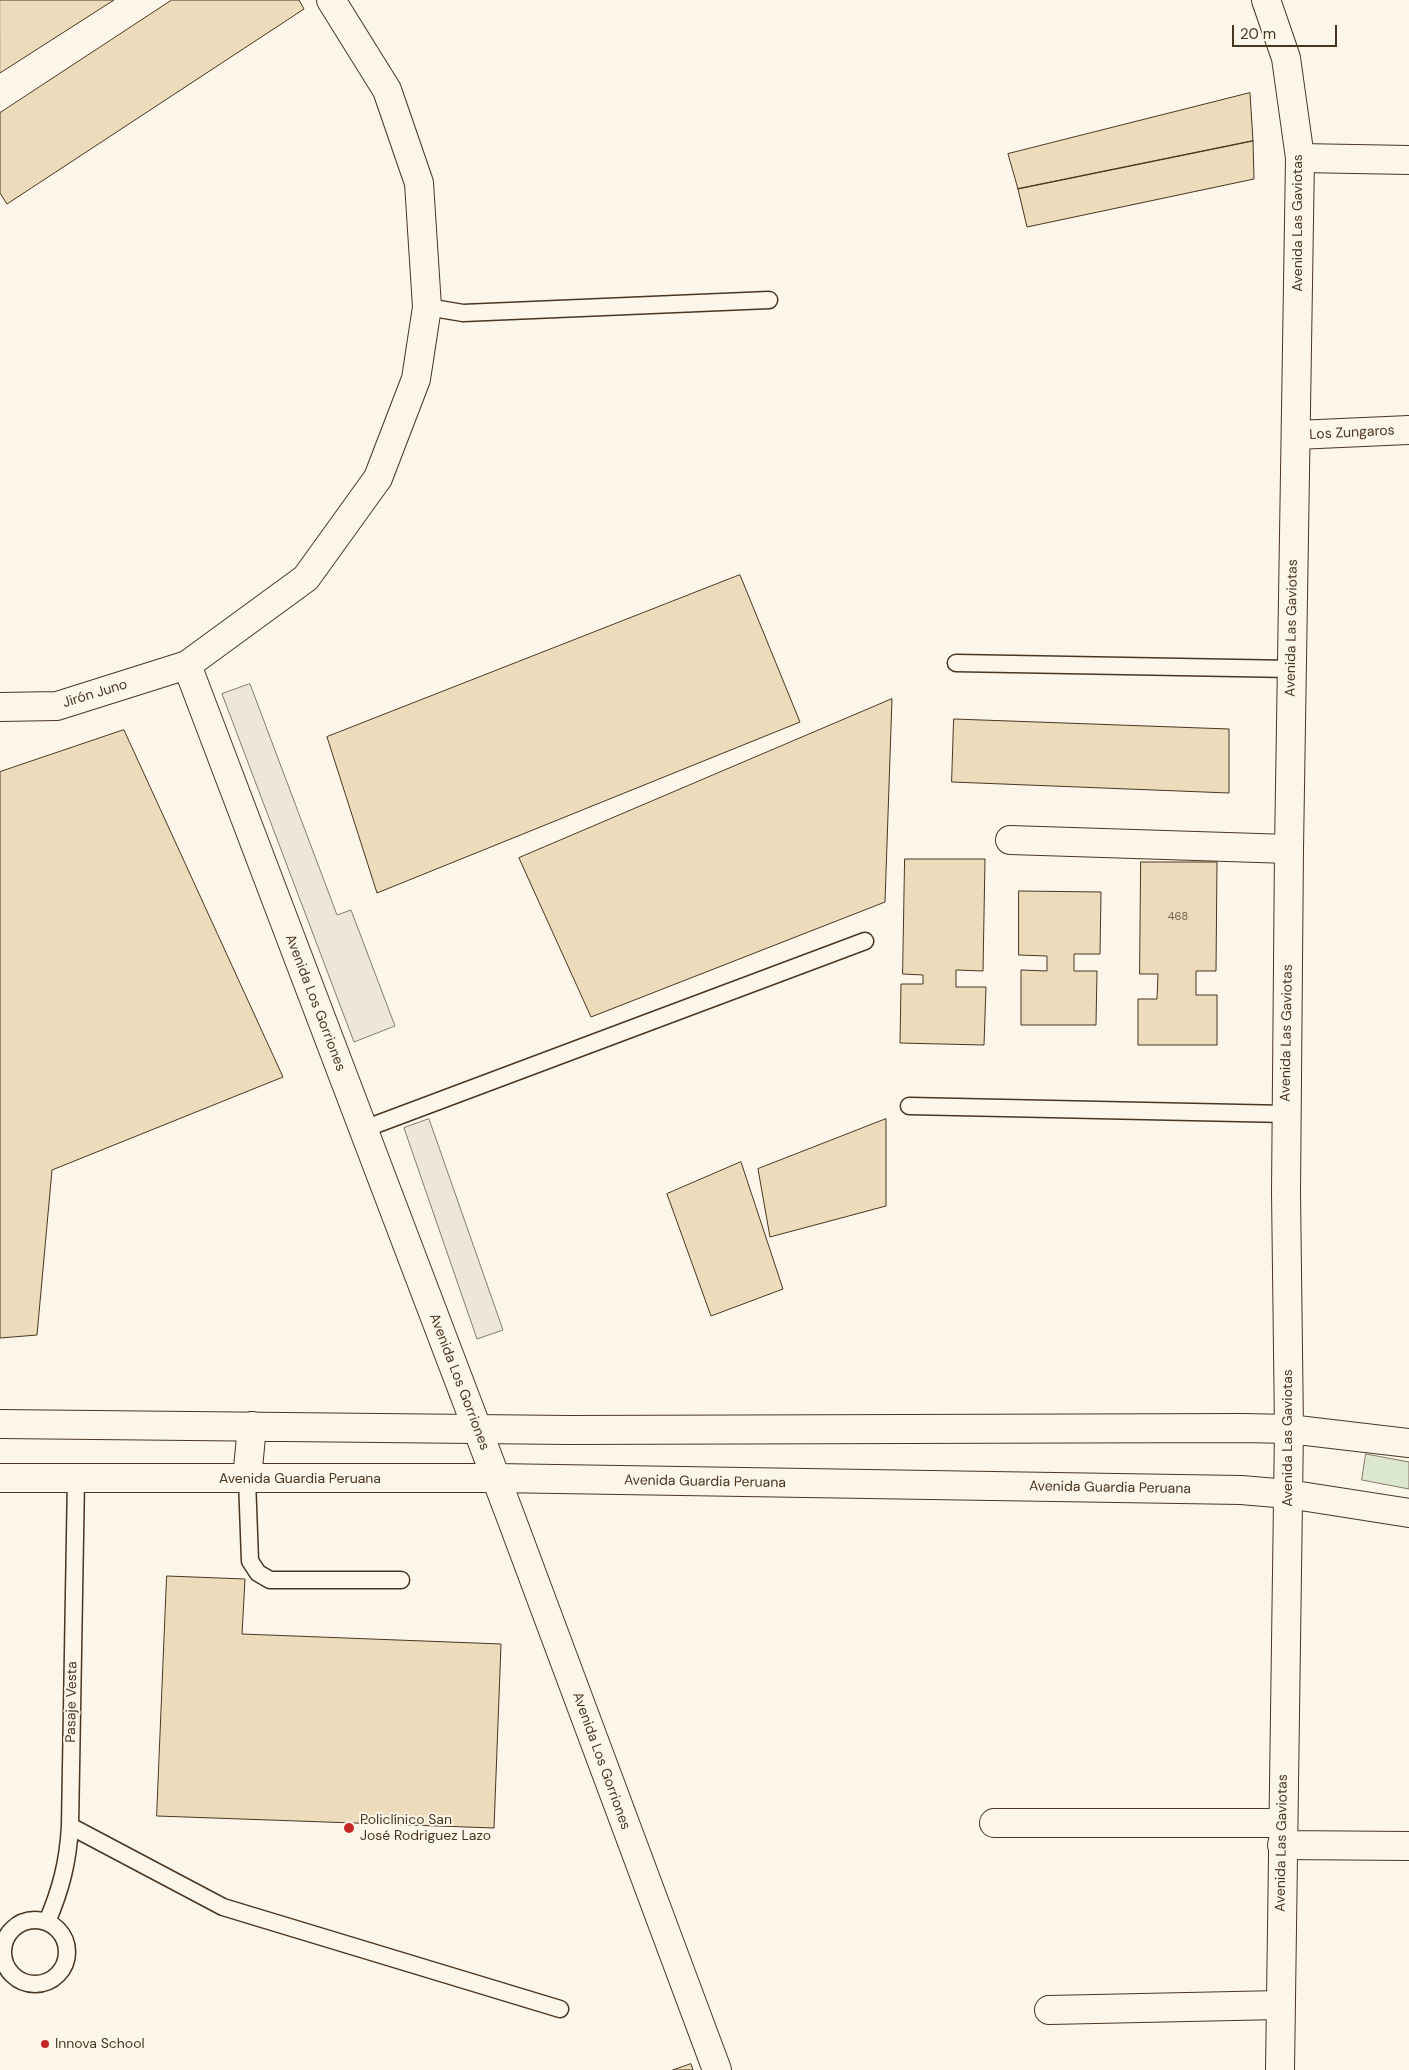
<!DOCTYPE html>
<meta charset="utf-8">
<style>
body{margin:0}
#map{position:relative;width:1409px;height:2070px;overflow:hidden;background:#fbf6e9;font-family:"DM Sans",sans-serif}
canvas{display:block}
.scale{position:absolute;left:1232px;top:25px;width:105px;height:22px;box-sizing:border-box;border:2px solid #4a3520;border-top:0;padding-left:6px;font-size:15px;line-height:18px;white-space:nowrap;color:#4a3520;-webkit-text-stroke:4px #fbf6e9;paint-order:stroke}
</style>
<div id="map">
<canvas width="1409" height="2070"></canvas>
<div class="scale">20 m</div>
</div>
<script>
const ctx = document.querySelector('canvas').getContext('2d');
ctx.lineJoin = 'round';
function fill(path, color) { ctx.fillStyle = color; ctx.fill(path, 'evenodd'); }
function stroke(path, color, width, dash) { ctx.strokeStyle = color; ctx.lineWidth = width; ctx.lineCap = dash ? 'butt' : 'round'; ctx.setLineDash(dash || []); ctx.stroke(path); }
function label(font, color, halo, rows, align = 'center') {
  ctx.font = font + ' "DM Sans",sans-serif'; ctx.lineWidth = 4; ctx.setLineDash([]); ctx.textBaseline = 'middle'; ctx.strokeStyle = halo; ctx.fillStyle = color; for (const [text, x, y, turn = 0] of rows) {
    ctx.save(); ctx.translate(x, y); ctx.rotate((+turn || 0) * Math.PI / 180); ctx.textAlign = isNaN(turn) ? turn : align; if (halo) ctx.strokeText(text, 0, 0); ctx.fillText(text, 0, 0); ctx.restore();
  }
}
const green = new Path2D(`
 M1366,1454L1409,1462V1489L1362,1480Z`);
fill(green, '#dce7d0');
stroke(green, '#887966', 1);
const parking = new Path2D(`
 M250,684L337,915L351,910L395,1026L354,1042L222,694Z
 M429,1119L503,1330L477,1339L404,1128Z`);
fill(parking, '#ede7d9');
stroke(parking, '#887966', 1);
const building = new Path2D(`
 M0,0H114L0,73Z
 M172,0H299L304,9L7,204L0,193V113Z
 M1250,93L1253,141L1018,189L1008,154Z
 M1253,141L1254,179L1027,227L1018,189Z
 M740,575L800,722L377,893L327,737Z
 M892,699L885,902L591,1017L519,858Z
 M954,719L1229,729V793L952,782Z
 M124,730L283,1077L52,1170L37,1335L0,1338V772Z
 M905,859H985L983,971L956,970V987H986L984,1045L900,1043L901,984H923V975L903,974Z
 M1141,862H1217L1216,971H1196V995H1217V1045H1138V999H1157L1158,974H1140Z
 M1019,891L1101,892L1100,954H1074V971H1097L1096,1025H1021V970L1047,971V956L1019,955Z
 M886,1119V1206L770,1237L758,1169Z
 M741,1162L783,1289L711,1316L667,1194Z
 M167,1576L245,1579L242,1634L501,1644L494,1828L157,1816Z
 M691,2064L693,2070H673Z`);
fill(building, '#ecdcbc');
stroke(building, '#4a3520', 1);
const lane = new Path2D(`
 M427,307L463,313L769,300
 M956,663L1292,669
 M909,1106L1287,1114
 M364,1129L865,941
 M247,1479L250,1561L258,1573L270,1580H401
 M70,1826L223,1907L560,2009
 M3 1952a32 32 0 1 1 64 0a32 32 0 1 1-64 0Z
 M47,1922C61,1889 68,1862 70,1826L76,1478`);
const street = new Path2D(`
 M1300,158L1409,160
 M1296,435L1409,430
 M187,665L510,1515L717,2070
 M0,707L57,706L187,665L306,578L378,478L416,379L427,307L419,183L387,90L331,0
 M1010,840L1289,849
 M994,1823H1282
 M1282,1845L1409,1846
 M1049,2010L1280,2005`);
const secondary = new Path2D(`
 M1266,0L1286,58L1300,158L1289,849L1286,1192L1289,1429L1280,2070
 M0,1424L569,1430L1243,1428L1289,1429L1409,1443
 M0,1478H495L1241,1490L1288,1494L1409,1513
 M247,1479L252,1426`);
stroke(lane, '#4a3520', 19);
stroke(street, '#4a3520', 30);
stroke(secondary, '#4a3520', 30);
stroke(lane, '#fbf6e9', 16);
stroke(street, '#fbf6e9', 28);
stroke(secondary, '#fbf6e9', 28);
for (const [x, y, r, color] of [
 [349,1828,6,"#c62828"],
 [45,2044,5,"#c62828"]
]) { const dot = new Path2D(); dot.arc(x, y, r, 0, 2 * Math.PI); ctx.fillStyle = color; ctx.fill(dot); stroke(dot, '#fbf6e9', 2); }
label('11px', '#725f47', null, [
 ["468",1178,917]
]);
label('14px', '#4a3520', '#fbf6e9', [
 ["Avenida Las Gaviotas",1298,223,-90],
 ["Los Zungaros",1352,433,-3],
 ["Avenida Las Gaviotas",1292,628,-89],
 ["Jirón Juno",95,694,-17],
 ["Avenida Los Gorriones",315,1003,69],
 ["Avenida Las Gaviotas",1287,1033,-89],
 ["Avenida Los Gorriones",459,1382,69],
 ["Avenida Las Gaviotas",1288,1438,-90],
 ["Avenida Guardia Peruana",300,1479],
 ["Avenida Guardia Peruana",705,1482,1],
 ["Avenida Guardia Peruana",1110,1488,1],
 ["Pasaje Vesta",72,1702,-89],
 ["Avenida Los Gorriones",601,1761,70],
 ["Avenida Las Gaviotas",1282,1843,-89]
]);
label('14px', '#4a3520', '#fbf6e9', [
 ["Policlínico San",360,1820],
 ["José Rodriguez Lazo",360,1836],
 ["Innova School",55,2044]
], 'left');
</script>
